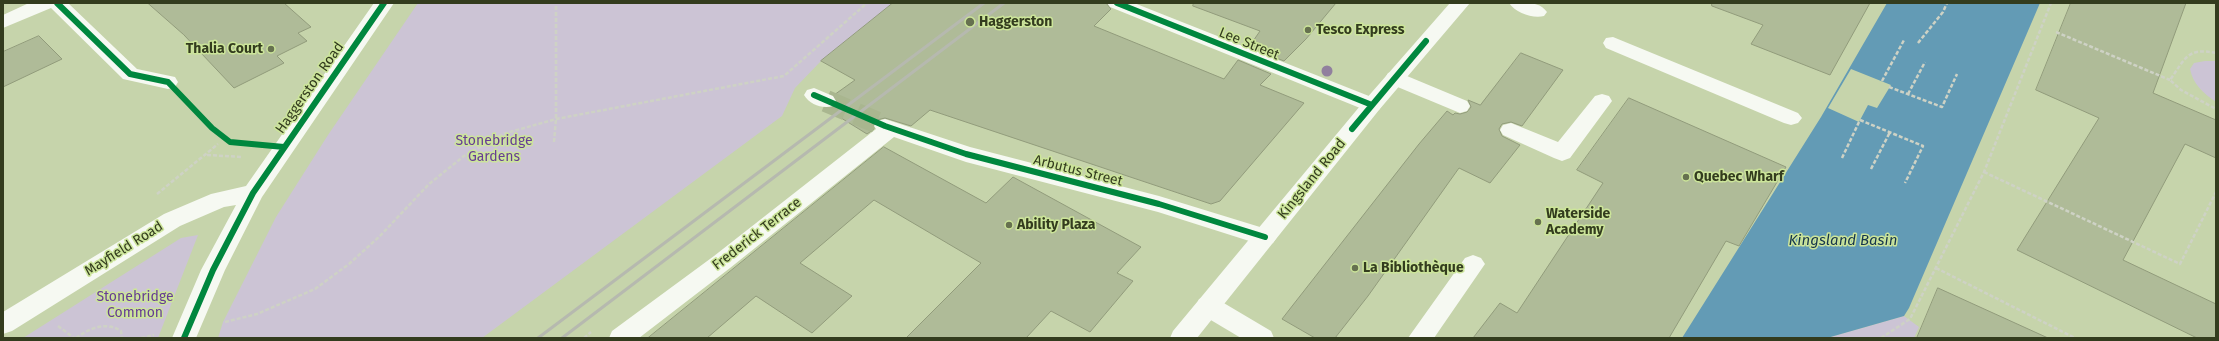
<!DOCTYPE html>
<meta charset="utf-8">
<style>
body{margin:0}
#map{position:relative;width:2219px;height:341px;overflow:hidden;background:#c6d4ab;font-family:"Fira Sans",sans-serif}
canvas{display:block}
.frame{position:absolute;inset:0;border:4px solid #333c1e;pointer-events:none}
</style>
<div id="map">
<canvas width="2219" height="341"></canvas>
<div class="frame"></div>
</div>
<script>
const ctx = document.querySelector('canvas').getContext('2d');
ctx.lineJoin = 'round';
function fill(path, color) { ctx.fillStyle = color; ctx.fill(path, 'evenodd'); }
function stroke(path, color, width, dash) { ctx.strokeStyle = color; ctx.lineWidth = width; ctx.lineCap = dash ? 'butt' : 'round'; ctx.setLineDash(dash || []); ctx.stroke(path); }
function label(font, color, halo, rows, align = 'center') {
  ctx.font = font + ' "Fira Sans",sans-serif'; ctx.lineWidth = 3; ctx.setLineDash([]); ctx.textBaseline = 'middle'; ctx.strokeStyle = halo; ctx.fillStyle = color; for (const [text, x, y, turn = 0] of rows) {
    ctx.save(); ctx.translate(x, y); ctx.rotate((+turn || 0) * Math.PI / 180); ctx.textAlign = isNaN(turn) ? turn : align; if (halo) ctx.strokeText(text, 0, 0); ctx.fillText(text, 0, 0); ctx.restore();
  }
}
fill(new Path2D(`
 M418,3H893L821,61L795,88L782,116L482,338H218L223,322L276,217L328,135Z
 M2205,61H2216V102C2203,93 2193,84 2190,69L2194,63Z
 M198,235L158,338H23L181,238Z
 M1904,316L1919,327L1914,338H1827Z`), '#ccc4d5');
fill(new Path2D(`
 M1887,3H2040L1909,308L1904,316L1827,338H1682L1821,117Z`), '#639bb5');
fill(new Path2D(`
 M1851,69L1891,85L1877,108L1868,105L1859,122L1828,108Z`), '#c6d4ab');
const building = new Path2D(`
 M148,3H284L311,27L298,33L307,41L277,56L284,63L234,88L184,35Z
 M893,3H1106L1111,9L1094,26L1224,79L1238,60L1271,74L1260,85L1304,103L1220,201L1211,204L930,110L911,126L885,118L877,120L873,125L874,129L867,134L825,108L834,107L837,100L834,95L855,80L821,61Z
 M1194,3H1336L1306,39L1284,61L1249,47L1260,31L1193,6Z
 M1712,3H1870L1830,75L1751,44L1763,25L1712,6Z
 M2071,3H2186L2153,93L2216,120V158L2185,144L2123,260L2216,304V338H2197L2017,250L2099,118L2036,90Z
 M39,36L62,59L3,87V52Z
 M1521,53L1563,70L1522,126L1511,122L1502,124L1499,129L1502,136L1520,145L1490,183L1459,168L1368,296L1335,338H1315L1282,319L1419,144L1447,111L1453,115L1455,113L1460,114L1467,112L1471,107L1468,100L1480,105Z
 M1629,98L1786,167L1739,246L1726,241L1669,338H1473L1500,303L1517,313L1603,183L1577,170Z
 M884,147L986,203L1013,177L1141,247L1117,273L1133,281L1090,332L1051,311L1026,338H906L981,263L874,200L800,263L852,296L812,333L756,296L707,338H648Z
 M1938,288L2048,338H1917Z`);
fill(building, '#afbb98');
stroke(building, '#919b7b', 1);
stroke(new Path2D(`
 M826,101L885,126`), '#a9b68f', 22, [22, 11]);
stroke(new Path2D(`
 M2056,32L2170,80
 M1918,43L1943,12L1947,3
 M2216,53C2187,47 2185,59 2170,80L2181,90L2216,109
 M1882,81L1904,40
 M1889,87L1942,107L1957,74
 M1908,94L1925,62
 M1860,120L1923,146L1905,183
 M554,142L556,119V3
 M207,155L242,157
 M1842,158L1859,122
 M1871,169L1890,132
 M1984,172L2180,264L2216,192
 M157,194L218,144
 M1936,268L2075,338
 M225,322L257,314L315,289L349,264L380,236L429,184L464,156L503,134L556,119L784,76L867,3
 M58,326L74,338
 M76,338C90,328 106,321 121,331L122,338
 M141,338L154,335
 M584,338L591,332
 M1881,338L1910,319L1984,172L2051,3`), '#ced2c5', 2.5, [4, 2]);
fill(new Path2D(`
 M1509,3C1522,3 1539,0 1547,12L1544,16C1533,19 1516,13 1509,3Z
 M1613,37L1798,113L1802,118L1798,123L1791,125L1784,123L1606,48L1603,43L1606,38Z
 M1395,71L1467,101L1470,106L1467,111L1460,113L1388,83L1385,78L1388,73Z
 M1602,94L1609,96L1612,101L1570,158L1562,161L1554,158L1503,135L1500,130L1503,125L1511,123L1558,142L1595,96Z
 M1473,255L1481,258L1485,264L1434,338H1408L1465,258Z`), '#f6f9f2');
fill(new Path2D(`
 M29,3H68L137,69L175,77L178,82L175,87L168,89L123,79L51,8L3,28V15Z
 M374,3H394L262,197L225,270L196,338H172L201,270L236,205L224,207L180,226L12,331L3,334V312L164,214L211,194L246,186Z
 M1107,3H1134L1379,100L1382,105L1379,110L1372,112L1365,110L1110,7Z
 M814,88L833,96L836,101L833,106C823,109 810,105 804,95L807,90Z
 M885,119L970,147L1159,196L1273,231L1277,237L1273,243L1265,246L1158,212L966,162L894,137L730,268L639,338H609L612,331L714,256L876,129L874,126L877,121Z`), '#f6f9f2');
fill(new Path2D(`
 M1208,296L1217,299L1271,331L1274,338H1241L1199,313L1196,306L1199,299Z`), '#f6f9f2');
fill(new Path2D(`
 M1450,3H1470L1379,110L1197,338H1170L1173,331L1365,100Z`), '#f6f9f2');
stroke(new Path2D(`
 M538,338L984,3
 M562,338L1004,3`), '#b6b9af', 3);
stroke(new Path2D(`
 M57,3L130,74L168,82L212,128L230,142L284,147
 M1117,3L1372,105
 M814,95L885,126L966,154L1159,204L1265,237
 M1352,129L1426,41
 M184,338L213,270L253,193L384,3`), '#00873e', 6);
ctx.fillStyle = '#91809e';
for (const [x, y] of [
 [1327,71]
]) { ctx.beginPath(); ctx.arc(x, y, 5.5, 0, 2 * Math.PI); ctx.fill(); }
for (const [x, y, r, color] of [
 [970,22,5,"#66714f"],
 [1308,30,4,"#66714f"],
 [271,49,4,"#66714f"],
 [1686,177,4,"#66714f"],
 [1538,222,4,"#66714f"],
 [1009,225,4,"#66714f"],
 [1355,268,4,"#66714f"]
]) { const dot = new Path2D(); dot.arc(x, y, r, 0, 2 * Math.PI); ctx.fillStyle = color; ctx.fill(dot); stroke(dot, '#cce59a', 1.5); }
label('bold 14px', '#333c1e', '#cce59a', [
 ["Haggerston",979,22],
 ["Tesco Express",1316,30],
 ["Thalia Court",263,49,"right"],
 ["Quebec Wharf",1694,177],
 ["Waterside",1546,214],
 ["Academy",1546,230],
 ["Ability Plaza",1017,225],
 ["La Bibliothèque",1363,268]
], 'left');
label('14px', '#333c1e', '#cce59a', [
 ["Lee Street",1249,44,22],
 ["Haggerston Road",310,88,-55],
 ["Arbutus Street",1078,171,14],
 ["Kingsland Road",1312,179,-51],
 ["Frederick Terrace",757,234,-38],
 ["Mayfield Road",124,249,-32]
]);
label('14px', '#663c94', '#cce59a', [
 ["Stonebridge",494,141],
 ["Gardens",494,157],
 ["Stonebridge",135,297],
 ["Common",135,313]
]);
label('italic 15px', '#15354c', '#cce59a', [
 ["Kingsland Basin",1843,241]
]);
</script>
